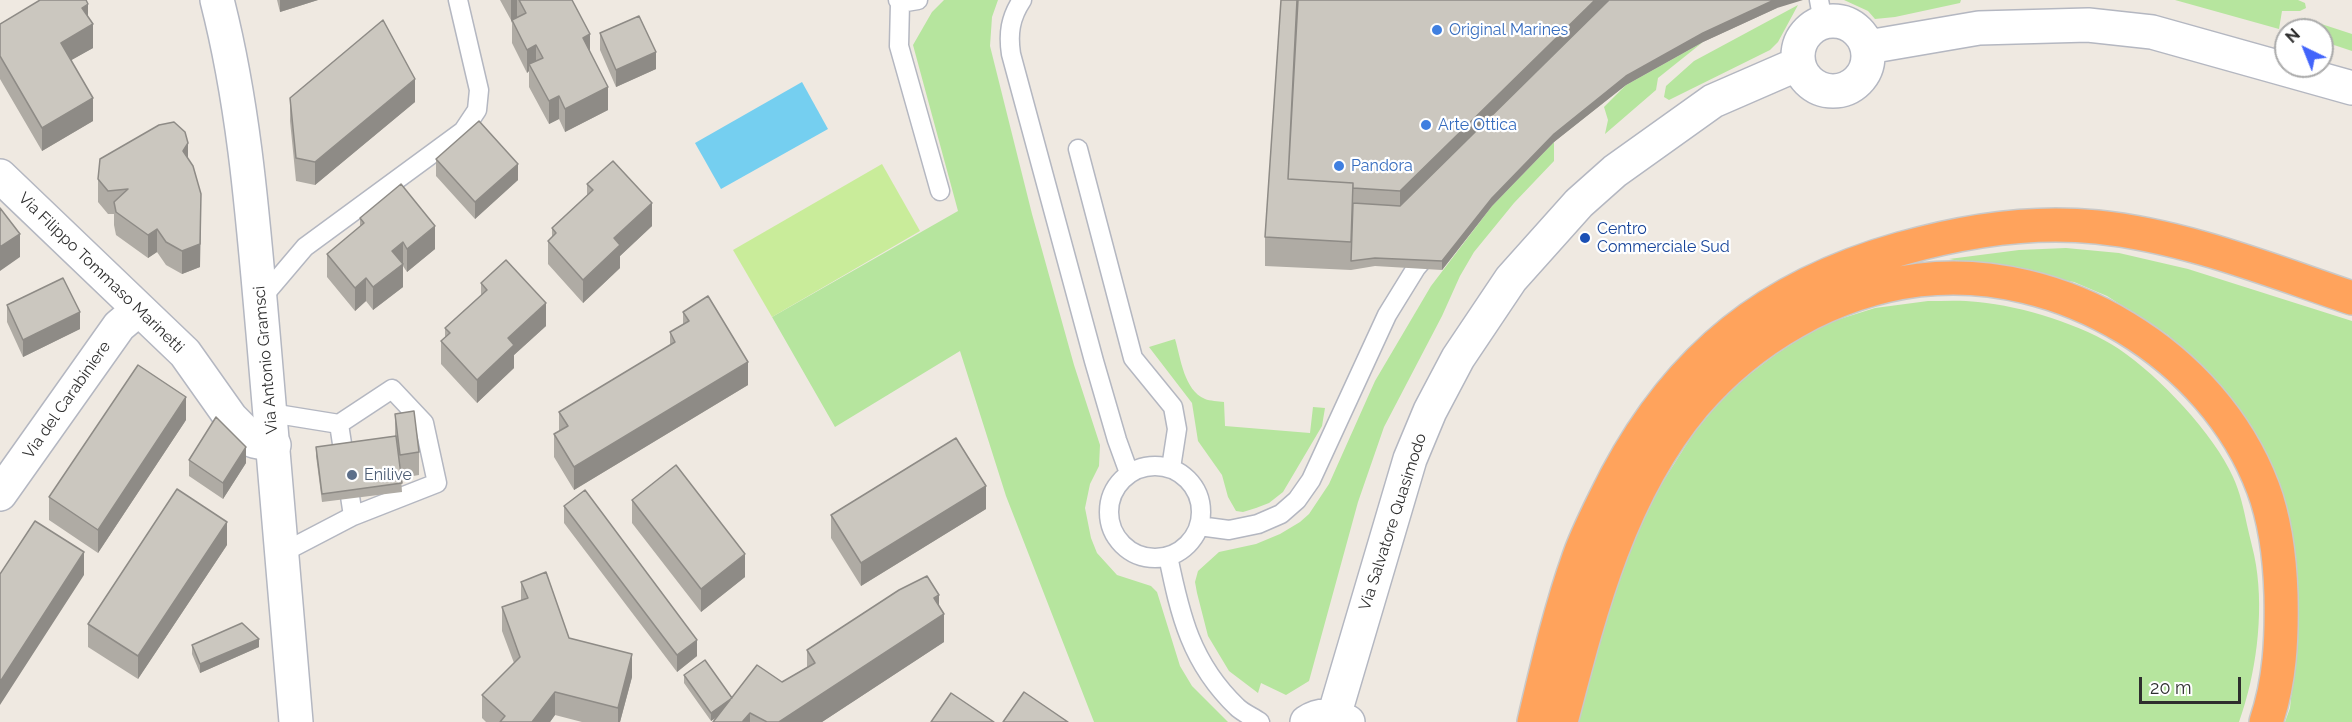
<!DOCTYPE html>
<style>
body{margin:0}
#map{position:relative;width:2352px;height:722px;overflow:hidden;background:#efe9e1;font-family:Raleway,sans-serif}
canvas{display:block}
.north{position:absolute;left:2274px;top:18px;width:60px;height:60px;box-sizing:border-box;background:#fff;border:2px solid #ababab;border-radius:50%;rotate:317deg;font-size:16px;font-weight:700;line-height:24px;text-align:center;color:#2e2e2e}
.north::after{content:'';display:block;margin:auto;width:21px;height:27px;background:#4264fb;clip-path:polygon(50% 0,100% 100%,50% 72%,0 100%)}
.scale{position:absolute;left:2139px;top:677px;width:102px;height:27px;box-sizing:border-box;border:3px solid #2e2e2e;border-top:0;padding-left:8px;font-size:18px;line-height:21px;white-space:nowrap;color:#2e2e2e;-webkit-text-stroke:4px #fff;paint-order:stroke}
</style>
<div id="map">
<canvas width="2352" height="722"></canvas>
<div class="north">N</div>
<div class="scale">20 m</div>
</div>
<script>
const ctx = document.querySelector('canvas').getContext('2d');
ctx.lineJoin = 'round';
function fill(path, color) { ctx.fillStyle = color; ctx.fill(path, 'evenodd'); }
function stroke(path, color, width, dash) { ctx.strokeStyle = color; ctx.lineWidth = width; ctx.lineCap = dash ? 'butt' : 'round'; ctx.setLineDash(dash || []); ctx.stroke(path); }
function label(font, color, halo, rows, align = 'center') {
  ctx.font = font + ' Raleway,sans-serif'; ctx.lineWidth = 4.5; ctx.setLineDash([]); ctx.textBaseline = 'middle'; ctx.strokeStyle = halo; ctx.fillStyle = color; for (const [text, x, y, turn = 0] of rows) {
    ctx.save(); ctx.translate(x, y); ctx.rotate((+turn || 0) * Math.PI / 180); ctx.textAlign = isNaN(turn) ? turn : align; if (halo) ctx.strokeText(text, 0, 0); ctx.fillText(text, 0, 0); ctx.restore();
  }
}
fill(new Path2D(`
 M944,0H998L992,17L990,46L1032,214L1074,365L1100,445L1099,466L1090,484L1085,508L1091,538L1097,553L1117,575L1151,586L1157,592L1180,666L1192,686L1228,722H1094L1006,496L960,351L835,427L772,317L958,211L913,45L932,12Z
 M1844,0H1961L1960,3L1895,17L1875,19L1868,11Z
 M2175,0H2298L2305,3L2306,8L2300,11H2282L2279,29Z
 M1798,5L1778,42L1770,50L1669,100L1664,97L1666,86L1694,61Z
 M2303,18L2352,34V51L2322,41V30H2299Z
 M1703,42L1658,78L1656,90L1605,134L1608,120L1604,107L1626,85Z
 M1554,142V161L1514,203L1474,252L1460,276L1442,316L1384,427L1358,502L1309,681L1286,695L1261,683L1258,693L1229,671L1208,636L1197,593L1195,582L1198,571L1219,552L1256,544L1280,534L1300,522L1309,514L1329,484L1375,381L1431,286L1492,206Z
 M2066,248L2119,253L2188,269L2352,321V722H2285L2290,708L2297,638V574L2285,510L2232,406L2193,359L2168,335L2107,296L2074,282L1949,259L2019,250Z
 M1928,301C1945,301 1962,300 1978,302C2022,306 2083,325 2119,349C2159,376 2214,434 2233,477C2240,492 2244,510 2247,525C2250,539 2254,552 2256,565C2264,615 2256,675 2239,722H1577L1588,675L1624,561L1657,491L1693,434L1729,390L1776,354L1821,325L1875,308Z
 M1175,339C1181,359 1184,390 1205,399C1210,401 1218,401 1224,402L1225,426L1310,433L1313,407L1325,408L1322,426L1283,492L1269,503L1256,508L1243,512L1236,511L1228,497L1222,475L1198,441L1192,403L1149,347Z`), '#b6e59e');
fill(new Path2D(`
 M882,164L920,231L772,317L733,250Z`), '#c9ec9a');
fill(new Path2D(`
 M802,82L828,129L721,189L695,143Z`), '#75cff0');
const lane = new Path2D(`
 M898,0L900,3L899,46L940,191
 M1022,0C1010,18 1008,34 1011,54L1094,361L1117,440L1129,473
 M1819,0L1823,22
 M900,3L918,0
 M1078,149L1133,358L1173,407L1177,429L1171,468
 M260,300L305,247L463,131L477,110L479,90L458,0
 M271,413L339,424L353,516L282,553
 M339,424L392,389L424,423L437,483L353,516
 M1109 512a46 46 0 1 1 92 0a46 46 0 1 1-92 0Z
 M1199,526L1229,530L1258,524L1281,514L1297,500L1311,480L1387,315L1416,268L1431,250
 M1168,556C1180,615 1191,663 1237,707C1243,713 1253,717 1260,722`);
const street = new Path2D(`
 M1798 56a35 35 0 1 1 70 0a35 35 0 1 1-70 0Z
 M1868,47L1979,28L2088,25L2152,32L2352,88
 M0,176L185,353L231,418L254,441L274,445
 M0,494L119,326L138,310
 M1334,716L1410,459L1430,411L1458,358L1511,279L1579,203L1615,171L1713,101L1798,64
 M1307,722C1320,713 1334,715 1348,722`);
const secondary = new Path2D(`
 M217,0C245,109 253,221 263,333C274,462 285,592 296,722`);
const highway = new Path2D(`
 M1534,722C1547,667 1560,610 1579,557C1589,529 1603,503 1616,477C1680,356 1769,286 1900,249C1963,231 2031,220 2097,227C2185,236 2269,270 2352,298
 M1561,722C1590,611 1619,495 1694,405C1751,338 1832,291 1919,280C2061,263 2213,355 2263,488C2275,520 2280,561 2281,595C2282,639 2280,681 2266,722`);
stroke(lane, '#b4b7c1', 21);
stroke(street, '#b4b7c1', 36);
stroke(secondary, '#b4b7c1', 36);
stroke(highway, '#c9c9c9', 36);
stroke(lane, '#fff', 18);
stroke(street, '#fff', 33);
stroke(secondary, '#fff', 33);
stroke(highway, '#ffa35c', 33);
fill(new Path2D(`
 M277,0H318L280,12Z
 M500,0H572L590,52L608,110L565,132L559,119L549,124L529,87V71L527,73L512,43V22Z
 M1281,0L1777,8L1703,42L1626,85L1554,142L1492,206L1442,270L1375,266L1351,270L1265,266V237Z
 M88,18L93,48L71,60L93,121L42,151L0,79V24Z
 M600,33L656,69L616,87L600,50Z
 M290,98L415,102L315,185L296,181L290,121Z
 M188,159L200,267L182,274L166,265L157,252L148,258L116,235L114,225V214H108L98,202V179Z
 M436,159L518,180L475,219L436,176Z
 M587,184L652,226L620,256V268L583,303L548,264V241L552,237V228L587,195Z
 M360,218L435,249L407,272L403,266V287L373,310L366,301L355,311L327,277V254L360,227Z
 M481,283L546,326L514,355V368L477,403L441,364V341L445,337V328L481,295Z
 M7,305L80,329L23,357L7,322Z
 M683,312L748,385L574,490L554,457V434L559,431V412L670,345V332L683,324Z
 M395,414L419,452V475L401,478L402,492L322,502L316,456V447L395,436Z
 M186,420L98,553L49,520V497Z
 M189,460L246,463L223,499L189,476Z
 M632,500L745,577L701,612L632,523Z
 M564,506L697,656L677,672L564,523Z
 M986,509L861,586L831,538V515Z
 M227,545L138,679L88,647V624Z
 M521,582L569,638L632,677L620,722H582L555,715L550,722H486L482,718V695L514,663L502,631V607L521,600Z
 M939,606L944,642L822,722H713L716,718L711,721L684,683V675L732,697L782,682L807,667V650Z
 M192,645L259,647L200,673L192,654Z`), '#afaba4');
fill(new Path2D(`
 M280,0H318L280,12Z
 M511,0H517V19L512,20L511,23Z
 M1595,0H1613L1400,214V191Z
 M1774,0H1803L1777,8L1703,42L1626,85L1554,142L1492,206L1442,270V261L1492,198L1554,134L1626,76L1703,33Z
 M88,4V27L93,24V48L61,66V43L82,8Z
 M590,34V57L583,38Z
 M536,45V68L529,64V71L527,73V50Z
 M656,52V69L616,87V70Z
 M415,79V102L315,185V162Z
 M608,87V110L565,132V109Z
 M559,96V119L549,124V101Z
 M93,98V121L42,151V128Z
 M188,143V166L183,151Z
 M518,164V180L475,219V202Z
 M652,203V226L620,256V268L583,303V280L614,238Z
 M201,217L200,267L182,274V251Z
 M435,226V249L407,272V249Z
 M157,229V252L148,258V235Z
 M20,234V257L0,271V247Z
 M403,242V287L373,310V287L392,251Z
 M366,278V301L355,311V288Z
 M546,303V326L514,355V368L477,403V380L508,338Z
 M80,312V329L23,357V340Z
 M748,362V385L574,490V467Z
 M186,397V420L98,553V530Z
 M246,447V463L223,499V483Z
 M986,486V509L861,586V563Z
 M227,522V545L138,679V656Z
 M84,552V575L0,705V682Z
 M745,554V577L701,612V589Z
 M939,595V617L944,614V642L822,722H779Z
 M259,639V647L200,673V664Z
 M697,640V656L677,672V655Z
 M632,654V677L620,722H618V708Z
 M555,692V715L550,722H532Z
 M732,698V706L711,721V713Z
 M750,713V722H743V721Z`), '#8e8b86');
const building = new Path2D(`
 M40,0H86L88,4L82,8L93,24L61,43L93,98L42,128L0,56V24Z
 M519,0H572L590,34L583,38L608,87L565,109L559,96L549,101L529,64L543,58L536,45L527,50L512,20L526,13Z
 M1281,0H1297L1288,179L1353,183L1351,242L1265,237Z
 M1298,0H1595L1400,191L1353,188V183L1288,179Z
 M1609,0H1774L1703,33L1626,76L1554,134L1492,198L1442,261L1375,258L1351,261L1353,203L1400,206Z
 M639,16L656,52L616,70L600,33Z
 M383,20L415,79L315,162L296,158L290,98Z
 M479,121L518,164L475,202L436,159Z
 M174,122L185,132L188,143L183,151L193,166L201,194L200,244L182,251L166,242L157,229L148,235L116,212L114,202L128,189L108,191L98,179L100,159L159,125Z
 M613,161L652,203L614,238L620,245L583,280L548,241L556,233L552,228L593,190L587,184Z
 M401,184L435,226L407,249L403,242L392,251L403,264L373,287L366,278L355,288L327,254L364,223L360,218Z
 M0,208L20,234L0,247Z
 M506,260L546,303L508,338L514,345L477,380L441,341L450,333L445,328L487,290L481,283Z
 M63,278L80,312L23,340L7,305Z
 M708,296L748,362L574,467L554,434L568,426L559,412L675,342L670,332L689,321L683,312Z
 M138,365L186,397L98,530L49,497Z
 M414,411L419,452L400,455L395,414Z
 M216,417L246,447L223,483L189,460Z
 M396,436L402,483L322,494L316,447Z
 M956,438L986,486L861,563L831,515Z
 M676,465L745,554L701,589L632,500Z
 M177,489L227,522L138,656L88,624Z
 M585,490L697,640L677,655L564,506Z
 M35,521L84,552L0,682V574Z
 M546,572L569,638L632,654L618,708L555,692L532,722H500L505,716L482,695L520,657L502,607L528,598L521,582Z
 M927,576L939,595L934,598L944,614L779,722H767L750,713L743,721L745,722H713L757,665L782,682L815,663L807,650L899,590Z
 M242,623L259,639L200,664L192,645Z
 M705,660L732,698L711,713L684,675Z
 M1024,692L1068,722H1003Z
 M951,693L994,722H931Z`);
fill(building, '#cbc7bf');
stroke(building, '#8e8b86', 1.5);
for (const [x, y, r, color] of [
 [1437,30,6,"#3f7fe0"],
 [1426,125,6,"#3f7fe0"],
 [1339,166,6,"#3f7fe0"],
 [1585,238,6,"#1a4fb4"],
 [352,475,6,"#5c6f8a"]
]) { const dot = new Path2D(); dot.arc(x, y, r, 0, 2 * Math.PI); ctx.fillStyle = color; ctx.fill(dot); stroke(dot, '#fff', 2); }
label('16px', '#366cbe', '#fff', [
 ["Original Marines",1449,30],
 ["Arte Ottica",1438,125],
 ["Pandora",1351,166]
], 'left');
label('16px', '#164399', '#fff', [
 ["Centro",1597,229],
 ["Commerciale Sud",1597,247]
], 'left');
label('16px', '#2e2e2e', '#fff', [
 ["Via Filippo Tommaso Marinetti",101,273,44],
 ["Via Antonio Gramsci",266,360,-95],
 ["Via del Carabiniere",67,400,-55],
 ["Via Salvatore Quasimodo",1393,522,-72]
]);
label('16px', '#4e5e75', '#fff', [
 ["Enilive",364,475]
], 'left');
</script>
